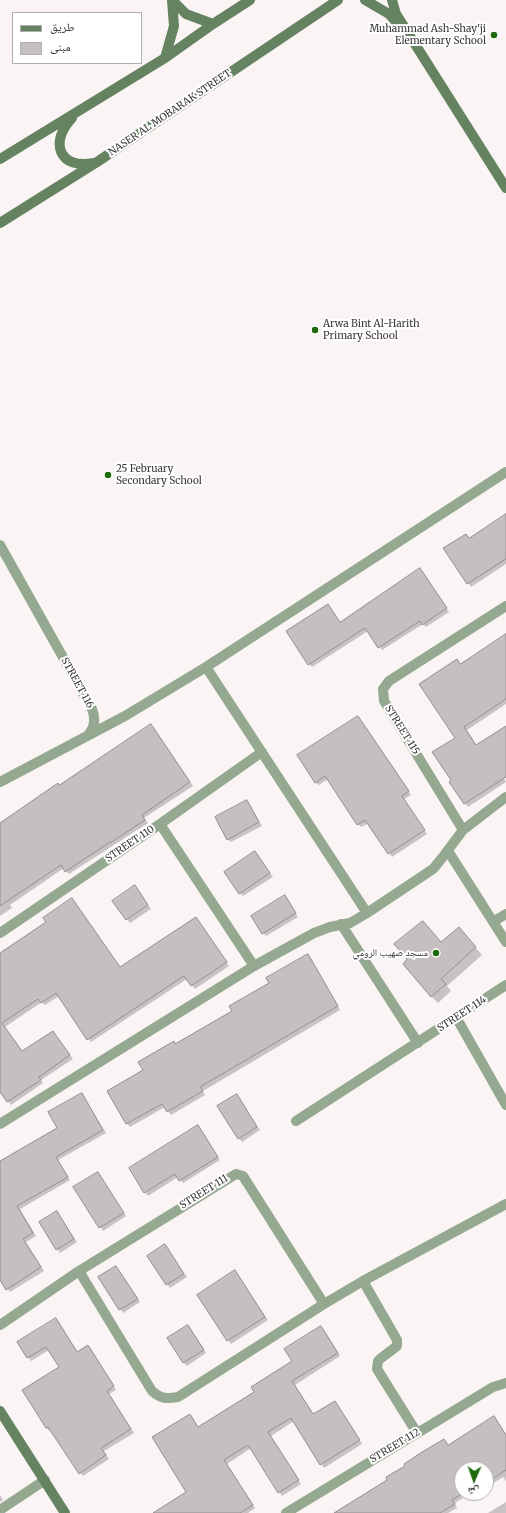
<!DOCTYPE html>
<meta charset="utf-8">
<style>
body{margin:0}
#map{position:relative;width:506px;height:1513px;overflow:hidden;background:#fbf4f4;font-family:Merriweather,"Noto Naskh Arabic",serif}
canvas{display:block}
.legend{position:absolute;left:12px;top:12px;width:130px;height:52px;box-sizing:border-box;background:#fff;border:1px solid #b0afaf;margin:0;padding:5px 7px;list-style:none;font-size:12px;color:#3a3838}
.legend li{display:flex;align-items:center;gap:8px;height:20px}
.legend b{width:20px;border:1px solid #b0afaf}
.north{position:absolute;left:454px;top:1461px;width:40px;height:40px;box-sizing:border-box;background:#fff;border:1px solid #b0afaf;border-radius:50%;rotate:182deg;font-size:11px;font-weight:700;line-height:16px;text-align:center;color:#3a3838}
.north::after{content:'';display:block;margin:auto;width:14px;height:18px;background:#1d6a0b;clip-path:polygon(50% 0,100% 100%,50% 72%,0 100%)}
</style>
<div id="map">
<canvas width="506" height="1513"></canvas>
<ul class="legend">
<li><b style="height:5px;background:#658360"></b>طريق</li>
<li><b style="height:11px;background:#c6bfbf"></b>مبنى</li>
</ul>
<div class="north">ش</div>
</div>
<script>
const ctx = document.querySelector('canvas').getContext('2d');
ctx.lineJoin = 'round';
function fill(path, color) { ctx.fillStyle = color; ctx.fill(path, 'evenodd'); }
function stroke(path, color, width, dash) { ctx.strokeStyle = color; ctx.lineWidth = width; ctx.lineCap = dash ? 'butt' : 'round'; ctx.setLineDash(dash || []); ctx.stroke(path); }
function label(font, color, halo, rows, align = 'center') {
  ctx.font = font + ' Merriweather,"Noto Naskh Arabic",serif'; ctx.lineWidth = 4; ctx.setLineDash([]); ctx.textBaseline = 'middle'; ctx.strokeStyle = halo; ctx.fillStyle = color; for (const [text, x, y, turn = 0] of rows) {
    ctx.save(); ctx.translate(x, y); ctx.rotate((+turn || 0) * Math.PI / 180); ctx.textAlign = isNaN(turn) ? turn : align; if (halo) ctx.strokeText(text, 0, 0); ctx.fillText(text, 0, 0); ctx.restore();
  }
}
fill(new Path2D(`
 M506,515V564L471,587L445,548L466,535L469,538Z
 M420,569L449,612L426,627L423,624L382,650L368,631L312,667L309,664L340,623Z
 M506,636V704L467,730L477,746L506,727V769L500,773L506,782L468,807L450,782L452,781L456,738L457,661L461,664Z
 M358,717L411,795L404,799L427,834L392,857L369,823L361,827L358,824L328,779L319,785L315,782Z
 M154,728L193,786L144,818L148,823L69,874L64,868L10,905L12,908L0,916V824L59,786Z
 M247,801L250,805L262,826L231,842L228,839Z
 M255,852L273,877L243,896L240,893Z
 M138,890L151,909L130,923L114,901Z
 M285,897L298,917L266,936L263,933Z
 M72,899L120,968L196,918L229,966L195,989L187,979L91,1042L59,996L45,1005L42,1002L5,1027L22,1052L53,1032L73,1059L41,1080L43,1083L11,1105L0,1090V955L48,923Z
 M465,935L482,955L447,986L451,991L438,1003L431,996L442,943Z
 M307,955L311,958L340,1010L203,1091L205,1095L171,1115L165,1107L130,1127L127,1124L108,1091L144,1071L176,1045L234,1012Z
 M82,1094L106,1133L58,1160L70,1180L20,1209L36,1236L26,1242L44,1271L10,1292L0,1278V1169L59,1129Z
 M240,1099L260,1130L242,1142L239,1138Z
 M198,1126L220,1160L183,1183L178,1177L148,1196L145,1192Z
 M98,1173L126,1216L103,1231L74,1188Z
 M57,1212L77,1242L60,1253L40,1223Z
 M165,1246L187,1277L170,1288L167,1284Z
 M116,1267L140,1302L123,1313L100,1278Z
 M235,1272L268,1320L231,1344L198,1295Z
 M56,1319L78,1352L91,1349L116,1390L109,1394L134,1433L104,1451L109,1459L83,1476L51,1430L50,1431L46,1428L60,1367L49,1350L31,1361L18,1342Z
 M188,1326L206,1353L187,1366L184,1363Z
 M324,1330L340,1356L295,1385L314,1415L335,1402L362,1444L324,1468L294,1421L271,1436L301,1484L282,1496L251,1448L227,1464L255,1508L248,1513H169L187,1493L189,1415L199,1428L255,1392L293,1361Z
 M494,1417L506,1435V1481L503,1477L486,1488V1469H462V1493H471L455,1503L457,1508L448,1513H336L389,1480L406,1466L444,1440L448,1445Z
 M0,1495L3,1500L0,1502Z
 M506,1502V1513H488Z`), '#0003');
const building = new Path2D(`
 M506,514V559L467,584L443,548L466,534L469,538Z
 M420,568L447,608L422,625L420,621L378,648L365,628L308,665L286,631L328,604L340,622Z
 M506,634V699L464,727L476,745L506,726V777L464,804L449,782L451,780L432,752L455,738L419,684L457,659L460,664Z
 M358,716L409,791L402,796L425,830L388,854L365,820L357,825L325,776L315,783L297,755Z
 M151,724L190,782L142,815L145,820L110,843V842L65,872L61,865L0,906V823L58,783L59,785Z
 M247,800L259,822L227,840L215,817Z
 M255,851L270,873L239,894L224,872Z
 M135,885L148,905L126,920L112,901Z
 M285,895L296,913L262,934L251,916Z
 M72,898L120,967L196,917L227,962L191,986L184,976L87,1040L56,993L41,1003L38,999L2,1023L22,1051L53,1031L70,1055L39,1077L41,1080L7,1102L0,1092V953L46,922L43,918Z
 M423,921L441,942L459,927L476,947L441,979L446,984L431,997L403,964L407,959L394,944Z
 M308,954L338,1006L200,1087L203,1091L167,1112L162,1104L126,1124L107,1091L143,1070L138,1062L174,1041L175,1044L232,1011L229,1006L269,983L266,978Z
 M82,1093L103,1130L56,1157L68,1177L17,1206L33,1233L23,1239L41,1267L6,1290L0,1280V1161L57,1128L48,1112Z
 M237,1094L257,1127L238,1139L217,1106Z
 M198,1125L218,1157L179,1181L175,1174L144,1193L129,1168Z
 M98,1172L124,1213L99,1228L73,1187Z
 M57,1211L74,1239L56,1250L39,1222Z
 M165,1244L184,1274L166,1285L147,1256Z
 M116,1266L138,1299L119,1310L98,1277Z
 M235,1270L265,1317L227,1341L197,1295Z
 M56,1318L77,1352L88,1345L114,1386L107,1391L131,1429L101,1448L106,1455L79,1474L48,1427L46,1428L22,1390L59,1367L46,1347L27,1358L17,1342Z
 M188,1325L204,1350L183,1363L167,1338Z
 M321,1326L338,1353L292,1381L313,1414L335,1401L360,1440L320,1465L291,1418L268,1432L299,1480L278,1493L248,1445L224,1460L253,1505L240,1513H153L186,1492L152,1437L190,1414L198,1427L254,1392L251,1387L292,1361L284,1349Z
 M494,1416L506,1435V1470L486,1483V1469H462V1494L452,1500L455,1504L440,1513H334L387,1480L386,1477L405,1466L404,1464L422,1452L444,1439L448,1445Z`);
fill(building, '#c6bfbf');
stroke(building, '#948e8e', 1);
stroke(new Path2D(`
 M0,545L92,709C96,719 95,727 88,735
 M206,667L367,913
 M0,782L125,716L206,667L506,472
 M160,824L254,966
 M463,830L384,701L383,689L389,681L506,606
 M448,851L506,942
 M493,922L506,914
 M341,924L418,1043
 M0,933L160,824L262,752
 M456,1017L506,1105
 M296,1121L506,985
 M0,1124L254,966L314,933L330,927L350,923L367,913L433,869L442,858L463,830L506,797
 M79,1271L152,1391C161,1399 167,1399 178,1397L324,1304L363,1281L506,1204
 M363,1281L397,1340V1346L380,1359L378,1361L377,1369L417,1433
 M0,1325L79,1271L236,1174L243,1176L324,1304
 M0,1510L45,1480
 M286,1513L493,1387L506,1383`), '#94a990', 10);
stroke(new Path2D(`
 M172,0L186,14L213,24
 M365,0L389,14L397,23
 M392,0L396,14L506,188
 M165,58L174,26L172,0
 M72,118C49,142 59,170 94,163
 M0,159L165,58L213,24L250,0
 M0,223L97,162L338,0
 M0,1411L65,1513`), '#658360', 10);
for (const [x, y, r, color] of [
 [494,35,4,"#1d6a0b"],
 [315,330,4,"#1d6a0b"],
 [108,475,4,"#1d6a0b"],
 [436,953,4,"#1d6a0b"]
]) { const dot = new Path2D(); dot.arc(x, y, r, 0, 2 * Math.PI); ctx.fillStyle = color; ctx.fill(dot); stroke(dot, '#fff', 1.5); }
label('10px', '#3a3838', '#fff', [
 ["Muhammad Ash-Shay'ji",486,29],
 ["Elementary School",486,41],
 ["Arwa Bint Al-Harith",323,324,"left"],
 ["Primary School",323,336,"left"],
 ["25 February",116,469,"left"],
 ["Secondary School",116,481,"left"],
 ["مسجد صهيب الرومي",428,953]
], 'right');
label('10px', '#3a3838', '#fff', [
 ["NASER AL MOBARAK STREET",170,113,-34],
 ["STREET 116",77,683,61],
 ["STREET 115",402,730,58],
 ["STREET 110",130,844,-34],
 ["STREET 114",462,1014,-33],
 ["STREET 111",204,1192,-32],
 ["STREET 112",395,1446,-31]
]);
</script>
